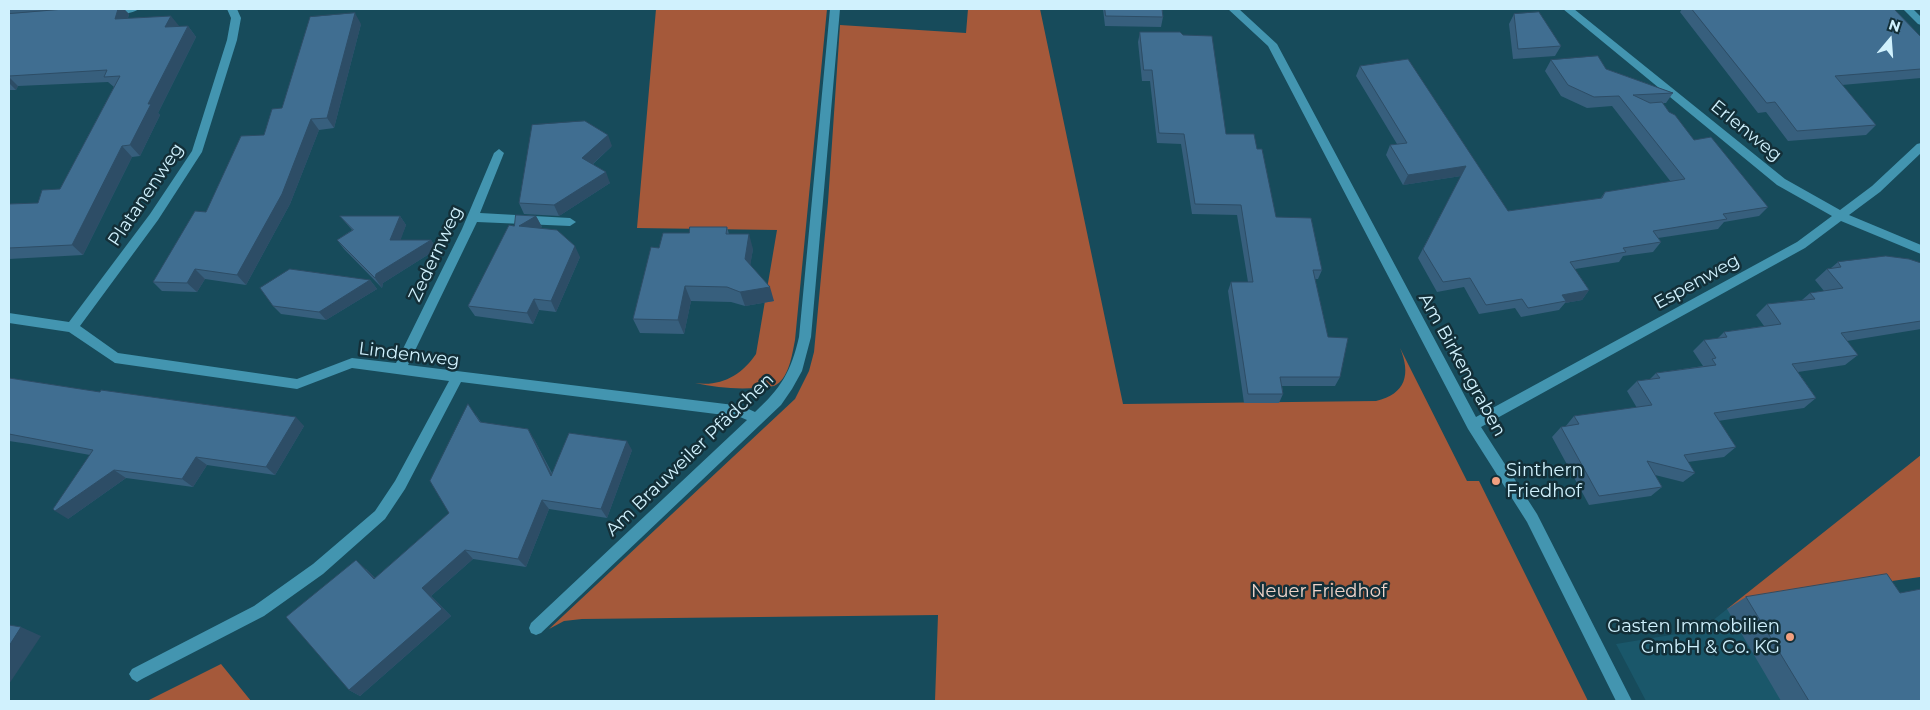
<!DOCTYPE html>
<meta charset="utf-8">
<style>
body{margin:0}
#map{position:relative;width:1930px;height:710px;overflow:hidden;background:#174b5b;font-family:Montserrat,sans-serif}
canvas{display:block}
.frame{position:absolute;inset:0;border:10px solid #d0f1fd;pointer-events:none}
.north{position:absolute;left:1865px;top:15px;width:50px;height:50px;-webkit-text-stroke:4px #132f38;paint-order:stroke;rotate:18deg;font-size:14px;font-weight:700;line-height:20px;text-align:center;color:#d0f1fd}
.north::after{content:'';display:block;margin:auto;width:18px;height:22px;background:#d0f1fd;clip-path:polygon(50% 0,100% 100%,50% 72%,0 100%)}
</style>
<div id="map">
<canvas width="1930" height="710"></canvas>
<div class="frame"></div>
<div class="north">N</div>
</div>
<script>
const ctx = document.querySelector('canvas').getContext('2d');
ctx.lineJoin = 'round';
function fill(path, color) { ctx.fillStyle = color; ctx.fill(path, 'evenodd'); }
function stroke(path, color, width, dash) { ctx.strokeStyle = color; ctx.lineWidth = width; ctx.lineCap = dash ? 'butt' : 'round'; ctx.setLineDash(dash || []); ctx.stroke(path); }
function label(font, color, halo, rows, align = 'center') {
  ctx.font = font + ' Montserrat,sans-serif'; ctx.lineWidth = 5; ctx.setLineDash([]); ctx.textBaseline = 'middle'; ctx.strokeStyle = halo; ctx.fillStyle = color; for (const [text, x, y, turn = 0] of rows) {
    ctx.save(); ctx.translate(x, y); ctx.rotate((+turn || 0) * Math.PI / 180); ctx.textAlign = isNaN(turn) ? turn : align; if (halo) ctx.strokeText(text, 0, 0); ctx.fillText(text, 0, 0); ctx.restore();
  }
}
fill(new Path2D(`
 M1892,581L1921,623V701H1646L1616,644L1701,630L1727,609Z`), '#1a576a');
fill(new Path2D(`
 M656,9H827L795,340C792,355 789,379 774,386C748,390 721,389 695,383C721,387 742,375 756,354L777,230L637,228Z
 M968,9H1040L1123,404L1376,401C1406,394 1411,374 1400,348L1467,481H1479L1588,701H935L938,615L582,619L564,621L549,629L795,399L809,371L814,352L828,202L840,25L966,33Z
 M1921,455V579L1920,577L1892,581L1727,609Z
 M221,664L251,701H147Z`), '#a5593a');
fill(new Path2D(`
 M106,9H139C133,14 110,17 104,11Z
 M227,9H237L241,18L237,40L202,152L158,220L80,326L118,353L297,379L352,358L396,363L462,229L494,153L499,149L504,153L480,213L570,218L576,222L570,226L477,222L408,365L742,406L755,412C781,388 791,372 799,337L830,9H840L811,337L802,371L792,389L781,405L541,633L536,635L531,633L529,628L531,623L747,420L740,417L461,382L405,489L385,519L323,574L264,616L142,679L137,682L132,679L129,674L132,669L254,606L313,564L375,511L395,481L449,381L352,368L297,389L115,363L69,332L9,323V313L69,322L150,214L192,151L227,40L231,18Z
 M1228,9H1239L1277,44L1476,417L1797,242L1832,216L1777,185L1563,9H1574L1785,179L1840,210L1872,186L1917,144L1921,143V153L1880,192L1849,215L1921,245V254L1841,221L1805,248L1481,427L1537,514L1632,701H1616L1527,522L1468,429L1268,46Z
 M1903,9H1913L1921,17V25L1918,24Z`), '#4395b0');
fill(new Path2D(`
 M9,9H124L129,14L128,18L179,26H188L196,37L158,113L160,115L140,156L132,157L83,255L9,259V204L38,203L60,189L114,87L108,82L18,86L16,90H9Z
 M1103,9H1162L1163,17L1161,27L1105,26Z
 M1682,9H1894L1921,37V78L1842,85L1876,125L1866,135L1788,141L1766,112L1758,113L1680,12Z
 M1514,14L1561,46L1555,56L1513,59L1509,24Z
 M361,24L334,128L319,130L290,204L246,285L205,279L197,292L162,291L153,282L206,212L264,135L282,108Z
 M1140,32L1226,134L1257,149L1276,217L1322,270L1318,279H1315L1328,337L1340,377L1335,386H1282L1283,394L1279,403H1244L1228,291L1231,282H1248L1237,215L1192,214L1181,144L1157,143L1150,81H1142L1138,42Z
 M1551,60L1606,69L1673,93L1666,103H1663L1669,112L1694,140L1768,207L1759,216L1724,222L1718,229L1658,238L1661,242L1653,252L1623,256L1619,262L1575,269L1589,290L1582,300L1565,303L1559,310L1521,317L1515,308L1479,314L1464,287L1437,292L1418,258L1461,176L1403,185L1386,155L1390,145L1397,144L1356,76L1360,66L1508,211L1600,199L1605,192L1671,182L1612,106L1587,108L1561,96L1545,71Z
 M612,146L593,164L610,183L559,216L524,214L519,203Z
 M340,216H400L406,225L400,240H431L437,249L383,283L382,288L344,249L337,240L352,230Z
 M536,216L542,227L539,228L580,257L556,312L539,310L533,324L475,316L468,306L514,226Z
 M727,227L729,234L753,249L750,265L774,301L745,306L731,302L691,301L684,334L640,333L633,319L659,248L689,233Z
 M1838,262L1921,263V329L1847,341L1858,355L1845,365L1798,372L1816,398L1804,408L1718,421L1736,447L1724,457L1688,462L1695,473L1683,482L1655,475L1662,487L1651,496L1589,505L1552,437L1561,427H1565L1574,416L1637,408L1627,391L1637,381L1650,379L1656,373L1703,366L1693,351L1704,340L1717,339L1724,332L1764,326L1756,315L1767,304L1802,300L1810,293L1824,291L1815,280L1827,269L1831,268Z
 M370,280L377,289L326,320L281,314L273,306Z
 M9,378L304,426L275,475L207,465L193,487L126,478L68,519L90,455L29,444L9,441Z
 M476,415L481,422L534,439L552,473L632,450L607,518L549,509L526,567L473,559L431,596L451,616L360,696L349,690L366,569L375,578L449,513Z
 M1900,593L1921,701H1781L1727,609L1746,597Z`), '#375f7d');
fill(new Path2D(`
 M118,9H124L129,14L124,29L115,19Z
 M355,13L361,24L334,128L327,118Z
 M171,16L180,27H165Z
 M188,26L196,37L158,113L160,115L140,156L130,145L148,104Z
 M9,77L18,86L16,90L9,83Z
 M311,119L319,130L290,204L246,285L237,275Z
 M608,135L612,146L587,169L582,158Z
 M122,146L132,157L83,255L72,245Z
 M1466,166L1461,176L1403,185L1408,175Z
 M606,172L610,183L559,216L554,205Z
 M400,216L406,225L397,250L390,240Z
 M536,216L542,227L525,237L519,226Z
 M749,234L753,249L749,273L745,259Z
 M431,240L437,249L383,283L382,288L375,278L376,274Z
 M575,246L580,257L556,312L551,301Z
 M195,269L205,279L197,292L187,283Z
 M370,280L377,289L326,320L319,312Z
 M685,286L691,301L684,334L678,320Z
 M770,287L774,301L745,306L740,292Z
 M1589,290L1582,300L1565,303L1566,301L1562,295Z
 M534,299L539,310L533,324L527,313Z
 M296,417L304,426L275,475L266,467Z
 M528,429L534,439L557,485L551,476Z
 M627,441L632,450L607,518L601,509Z
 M196,457L207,465L193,487L182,479Z
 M114,470L126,478L68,519L55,511Z
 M542,500L549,509L526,567L518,559Z
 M465,550L473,559L431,596L451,616L360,696L349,690L422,588Z
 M356,560L366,569L384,587L374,579Z
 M21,627L41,636L9,684V646Z`), '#2d4d66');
const building = new Path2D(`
 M65,9H118L115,19L171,16L165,27L188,26L148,104H151L130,145L122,146L72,245L9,248V204L38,203L42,190L60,189L120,76L104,77L107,70L9,76V14Z
 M1105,9H1162L1163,17L1106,16Z
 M1692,9H1894L1921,37V69L1835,76L1876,125L1797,131L1775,102L1767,103Z
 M1539,12L1561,46L1518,49L1514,14Z
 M355,13L327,118L311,119L282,194L237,275L195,269L187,283L153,282L195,211L206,212L241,136L264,135L272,109L282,108L310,17Z
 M1140,32H1180L1183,35L1212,36L1226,134H1254L1257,149H1262L1276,217L1311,218L1322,270H1313L1328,337L1348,338L1340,377H1280L1283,394H1248L1231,282H1253L1241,205L1195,204L1184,134L1159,133L1152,70H1144Z
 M1598,56L1606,69L1673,93L1633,95L1650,103L1662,102L1669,112L1675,115L1694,140L1711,137L1768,207L1723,214L1727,219L1653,231L1661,242L1623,248L1626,252L1570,262L1589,290L1562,295L1566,301L1528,308L1522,299L1486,305L1470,278L1443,282L1423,249L1466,166L1408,175L1390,145L1407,143L1360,66L1408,59L1508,211L1602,198L1605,192L1685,179L1619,96L1594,97L1568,85L1551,60Z
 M585,121L608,135L582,158L606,172L554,205L519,203L532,125Z
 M516,215L536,216L519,226L557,230L575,246L551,301L534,299L527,313L468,306L509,225L514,226Z
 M340,216H400L390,240H431L376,274L375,278L337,240L353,230Z
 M690,227H727L726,234H749L745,259L770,287L740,292L727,287L685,286L678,320L633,319L651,247L659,248L663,233H689Z
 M1886,256L1909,259L1921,263V321L1841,333L1858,355L1792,364L1816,398L1714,413L1736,447L1684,455L1695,473L1647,461L1662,487L1599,496L1561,427L1579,424L1574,416L1652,405L1637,381L1660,378L1656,373L1716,365L1712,359L1716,358L1704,340L1727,337L1724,332L1781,324L1767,304L1815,299L1810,293L1843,288L1827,269L1841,267L1838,262Z
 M290,269L370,280L319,312L273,306L260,288Z
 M9,378L100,392L101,390L296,417L266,467L196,457L182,479L114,470L55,511L53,509L93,450L9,434Z
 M468,404L480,422L528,429L551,476L569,433L627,441L601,509L542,500L518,559L465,550L422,588L442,609L349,690L286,617L356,560L374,579L449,513L430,481Z
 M1887,574L1900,593L1921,589V701H1809L1746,597Z
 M9,625L21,627L9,646Z`);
fill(building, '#406e91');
stroke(building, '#2d4d66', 1);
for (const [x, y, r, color] of [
 [1496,481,5,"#f2a080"],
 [1790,637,5,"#f2a080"]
]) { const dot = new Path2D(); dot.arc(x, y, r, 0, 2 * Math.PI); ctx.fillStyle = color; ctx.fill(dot); stroke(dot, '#132f38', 2); }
label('18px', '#d0f1fd', '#132f38', [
 ["Erlenweg",1746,131,39],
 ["Platanenweg",146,195,-56],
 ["Zedernweg",436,254,-65],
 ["Espenweg",1697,282,-29],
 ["Lindenweg",409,355,7],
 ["Am Birkengraben",1462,365,61],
 ["Am Brauweiler Pfädchen",690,455,-44]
]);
label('18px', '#d0f1fd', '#132f38', [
 ["Sinthern",1506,471],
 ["Friedhof",1506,492],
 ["Gasten Immobilien",1780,627,"right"],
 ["GmbH & Co. KG",1780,648,"right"]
], 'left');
label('18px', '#efd4ca', '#132f38', [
 ["Neuer Friedhof",1319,592]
]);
</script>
